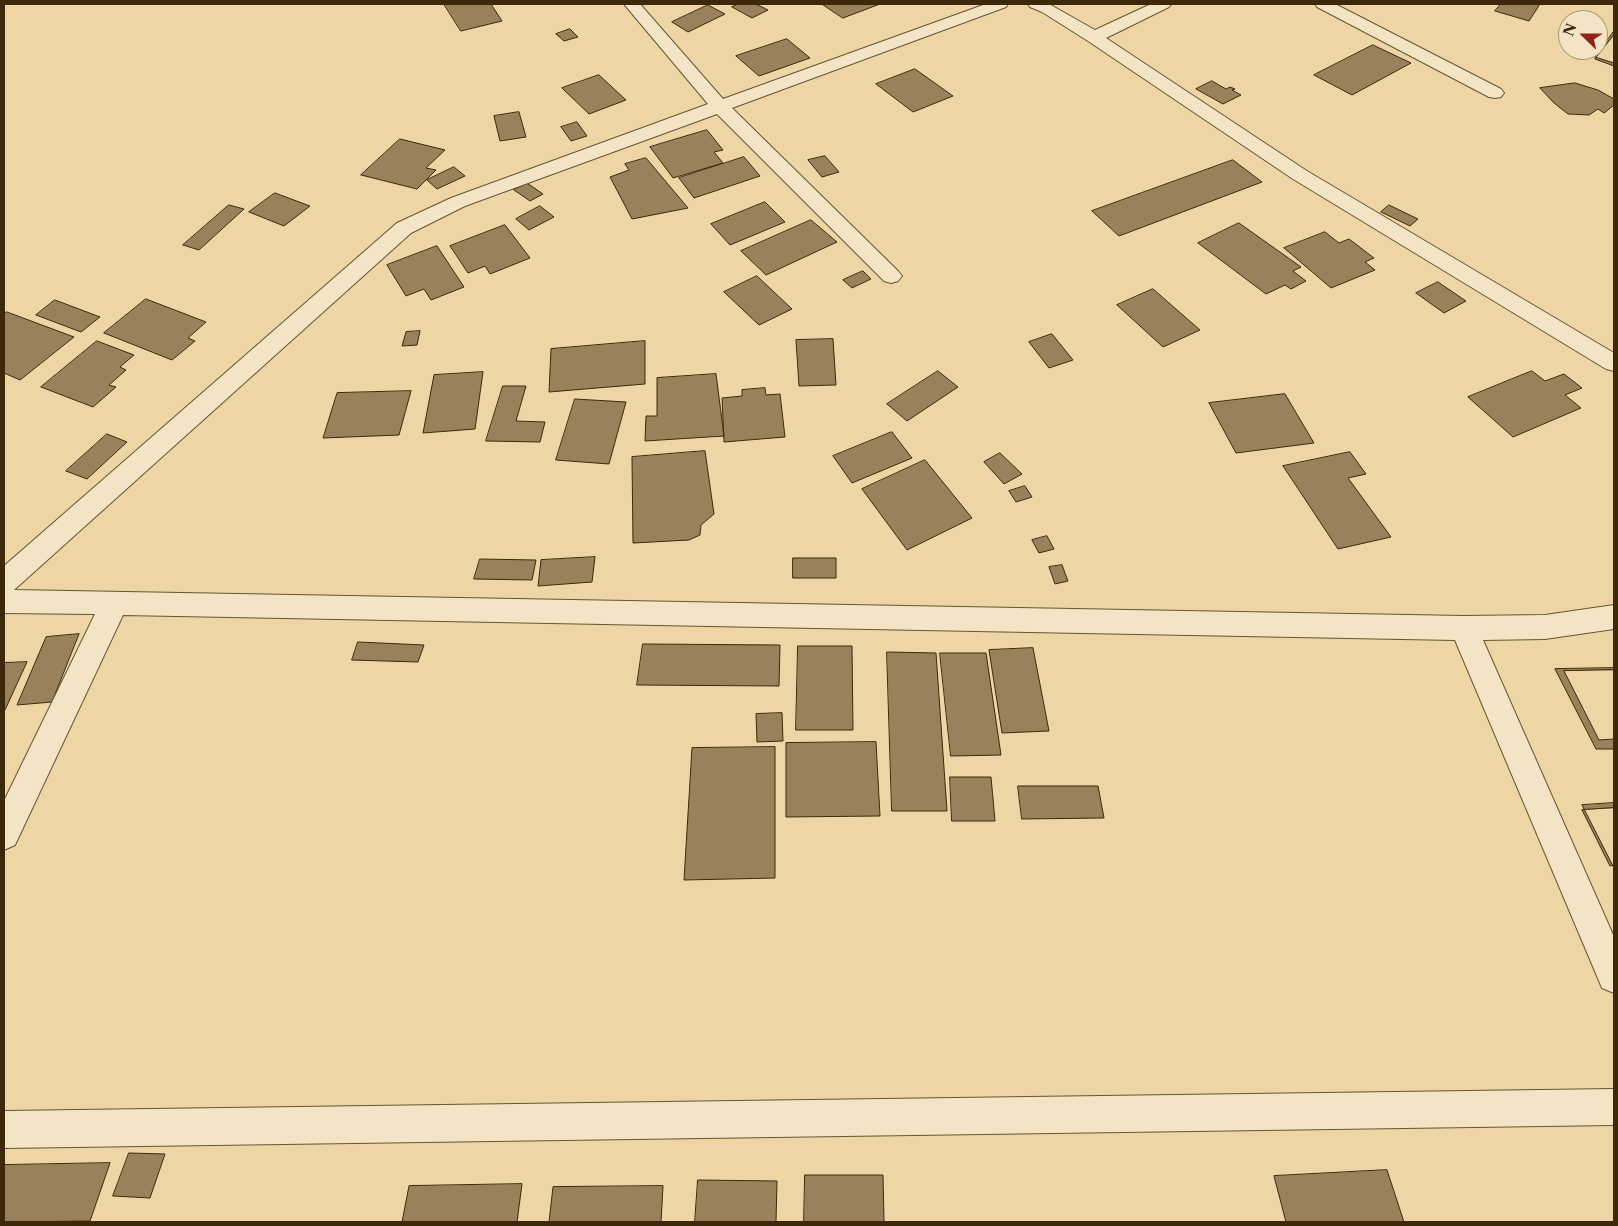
<!DOCTYPE html>
<style>
body{margin:0}
#map{position:relative;width:1618px;height:1226px;overflow:hidden;background:#edd5a6;font-family:"Libre Caslon Text",serif}
canvas{display:block}
.frame{position:absolute;inset:0;border:5px solid #3d280a;pointer-events:none}
.north{position:absolute;left:1558px;top:10px;width:50px;height:50px;box-sizing:border-box;background:#f3e4c5;border:1px solid #aa997a;border-radius:50%;rotate:292deg;font-size:14px;font-weight:700;line-height:20px;text-align:center;color:#3d280a}
.north::after{content:'';display:block;margin:auto;width:18px;height:22px;background:#8f2418;clip-path:polygon(50% 0,100% 100%,50% 72%,0 100%)}
</style>
<div id="map">
<canvas width="1618" height="1226"></canvas>
<div class="frame"></div>
<div class="north">N</div>
</div>
<script>
const ctx = document.querySelector('canvas').getContext('2d');
ctx.lineJoin = 'round';
function fill(path, color) { ctx.fillStyle = color; ctx.fill(path, 'evenodd'); }
function stroke(path, color, width, dash) { ctx.strokeStyle = color; ctx.lineWidth = width; ctx.lineCap = dash ? 'butt' : 'round'; ctx.setLineDash(dash || []); ctx.stroke(path); }
const building = new Path2D(`
 M444,4H491L502,21L461,31Z
 M739,4H756L768,10L752,18L732,7Z
 M822,4H880L843,18Z
 M1501,4H1540L1529,21L1495,11Z
 M708,5L725,14L688,32L672,22Z
 M570,29L578,37L564,41L556,34Z
 M1614,31V63L1595,57Z
 M1614,35V66L1595,59Z
 M787,39L810,58L759,76L736,56Z
 M1373,45L1411,63L1352,95L1314,75Z
 M915,69L953,96L913,112L876,84Z
 M599,75L626,100L589,114L562,88Z
 M1212,81L1226,89L1230,87L1235,89L1232,90L1241,95L1223,104L1196,89Z
 M1575,83L1598,90L1614,99V105L1604,113L1598,109L1589,115L1568,114L1554,103L1540,88Z
 M519,112L526,137L500,141L494,116Z
 M577,122L587,136L571,141L561,127Z
 M707,130L723,150L714,152L723,163L673,178L650,147Z
 M400,139L445,150L426,168L436,170L417,189L361,175Z
 M825,156L839,172L822,177L808,160Z
 M744,157L760,176L694,198L679,178Z
 M646,158L688,208L632,219L610,177L629,170L625,164Z
 M1233,160L1262,182L1119,236L1092,211Z
 M454,167L465,176L437,189L427,180Z
 M527,183L543,194L530,201L514,190Z
 M275,193L310,206L284,226L249,212Z
 M765,202L785,222L730,245L711,224Z
 M229,205L244,209L199,250L183,245Z
 M1389,205L1418,219L1410,226L1381,212Z
 M540,206L554,217L529,230L516,219Z
 M811,220L837,242L766,275L741,251Z
 M1239,223L1301,267L1293,271L1306,281L1291,289L1285,285L1266,294L1198,243Z
 M505,225L530,258L490,274L485,266L468,273L450,246Z
 M1325,232L1339,243L1349,239L1374,258L1365,262L1375,270L1331,288L1284,248Z
 M437,246L464,287L431,300L424,289L406,296L387,265Z
 M863,271L871,279L852,288L843,280Z
 M757,276L792,309L759,325L724,292Z
 M1438,282L1466,301L1444,313L1416,293Z
 M1153,289L1200,330L1163,347L1117,305Z
 M146,299L206,322L188,338L195,341L172,360L104,333Z
 M55,300L100,317L81,332L36,315Z
 M7,312L74,337L20,380L4,373V314Z
 M420,331L417,345L402,346L406,332Z
 M1052,334L1073,360L1049,368L1029,342Z
 M833,339L836,385L799,386L796,340Z
 M97,341L134,355L120,367L126,370L109,385L116,387L93,407L41,387Z
 M645,341V384L549,392L551,349Z
 M938,371L958,387L907,421L887,404Z
 M1532,371L1545,381L1564,374L1582,388L1565,395L1581,408L1513,437L1468,397Z
 M483,372L475,429L423,433L434,375Z
 M716,374L724,436L645,441L646,416H657V378Z
 M503,386H526L516,421L545,422L540,442L486,441Z
 M765,388L766,395L780,394L785,437L724,442L722,398L742,396V390Z
 M411,391L399,435L323,438L337,393Z
 M1285,394L1314,443L1236,453L1209,403Z
 M575,399L626,402L609,464L556,460Z
 M892,432L912,458L852,483L833,456Z
 M107,434L127,442L87,479L66,471Z
 M705,451L714,514L701,525L700,535L689,540L633,543L632,457Z
 M1350,452L1366,474L1348,478L1391,537L1338,549L1283,466Z
 M1000,453L1022,474L1004,484L984,462Z
 M925,460L972,518L907,550L862,489Z
 M1025,486L1032,497L1016,502L1009,491Z
 M1047,536L1054,549L1039,553L1032,540Z
 M595,557L592,582L538,586L541,560Z
 M793,558H836V578H793Z
 M480,559L536,560L532,580L474,579Z
 M1062,565L1068,581L1055,584L1049,567Z
 M79,634L52,702L17,705L46,637Z
 M358,642L424,645L418,662L352,660Z
 M643,644L780,645L779,686L637,685Z
 M798,646H852L853,730H796Z
 M1033,648L1049,731L1002,733L989,650Z
 M887,652L936,653L947,811H892Z
 M940,653H986L1001,755L951,756Z
 M27,662L5,710L4,711V663Z
 M1614,668V749H1596L1555,669Z
 M1614,670V739L1599,740L1564,671Z
 M782,713L783,741L757,742L756,714Z
 M876,742L880,816L786,817V743Z
 M775,747V878L684,880L692,748Z
 M950,777H991L995,821H952Z
 M1018,786H1098L1104,818L1022,819Z
 M1614,803V868L1582,805Z
 M1614,808V865L1610,866L1582,810Z
 M129,1153L165,1154L150,1198L113,1196Z
 M110,1163L90,1221L4,1222V1165Z
 M1387,1170L1404,1222H1286L1274,1176Z
 M805,1175H883L884,1222H804Z
 M698,1180L777,1181L776,1222H695Z
 M522,1184L517,1222H402L409,1186Z
 M663,1186L661,1222H549L553,1187Z`);
fill(building, '#99825b');
stroke(building, '#3d280a', 1);
const street = new Path2D(`
 M624,4H640L723,99L986,4H1008L1006,7L732,108L898,271L902,276L898,281L891,283L884,281L717,114L465,206L411,233L14,590L1464,616L1545,615L1614,605V629L1545,639L1483,640L1614,937V993L1602,988L1455,640L123,615L15,845L4,850V801L95,614L4,613V566L397,223L451,198L708,104Z
 M1028,4H1049L1095,30L1151,4H1171L1169,7L1106,38L1307,171L1614,353V371L1606,369L1293,179L1088,41L1042,12L1030,7Z
 M1315,4H1335L1501,89L1504,93L1501,97L1495,98L1489,97L1317,7Z
 M1614,1089V1125L4,1148V1111Z`);
stroke(street, '#695331', 2);
fill(street, '#f3e4c5');
</script>
